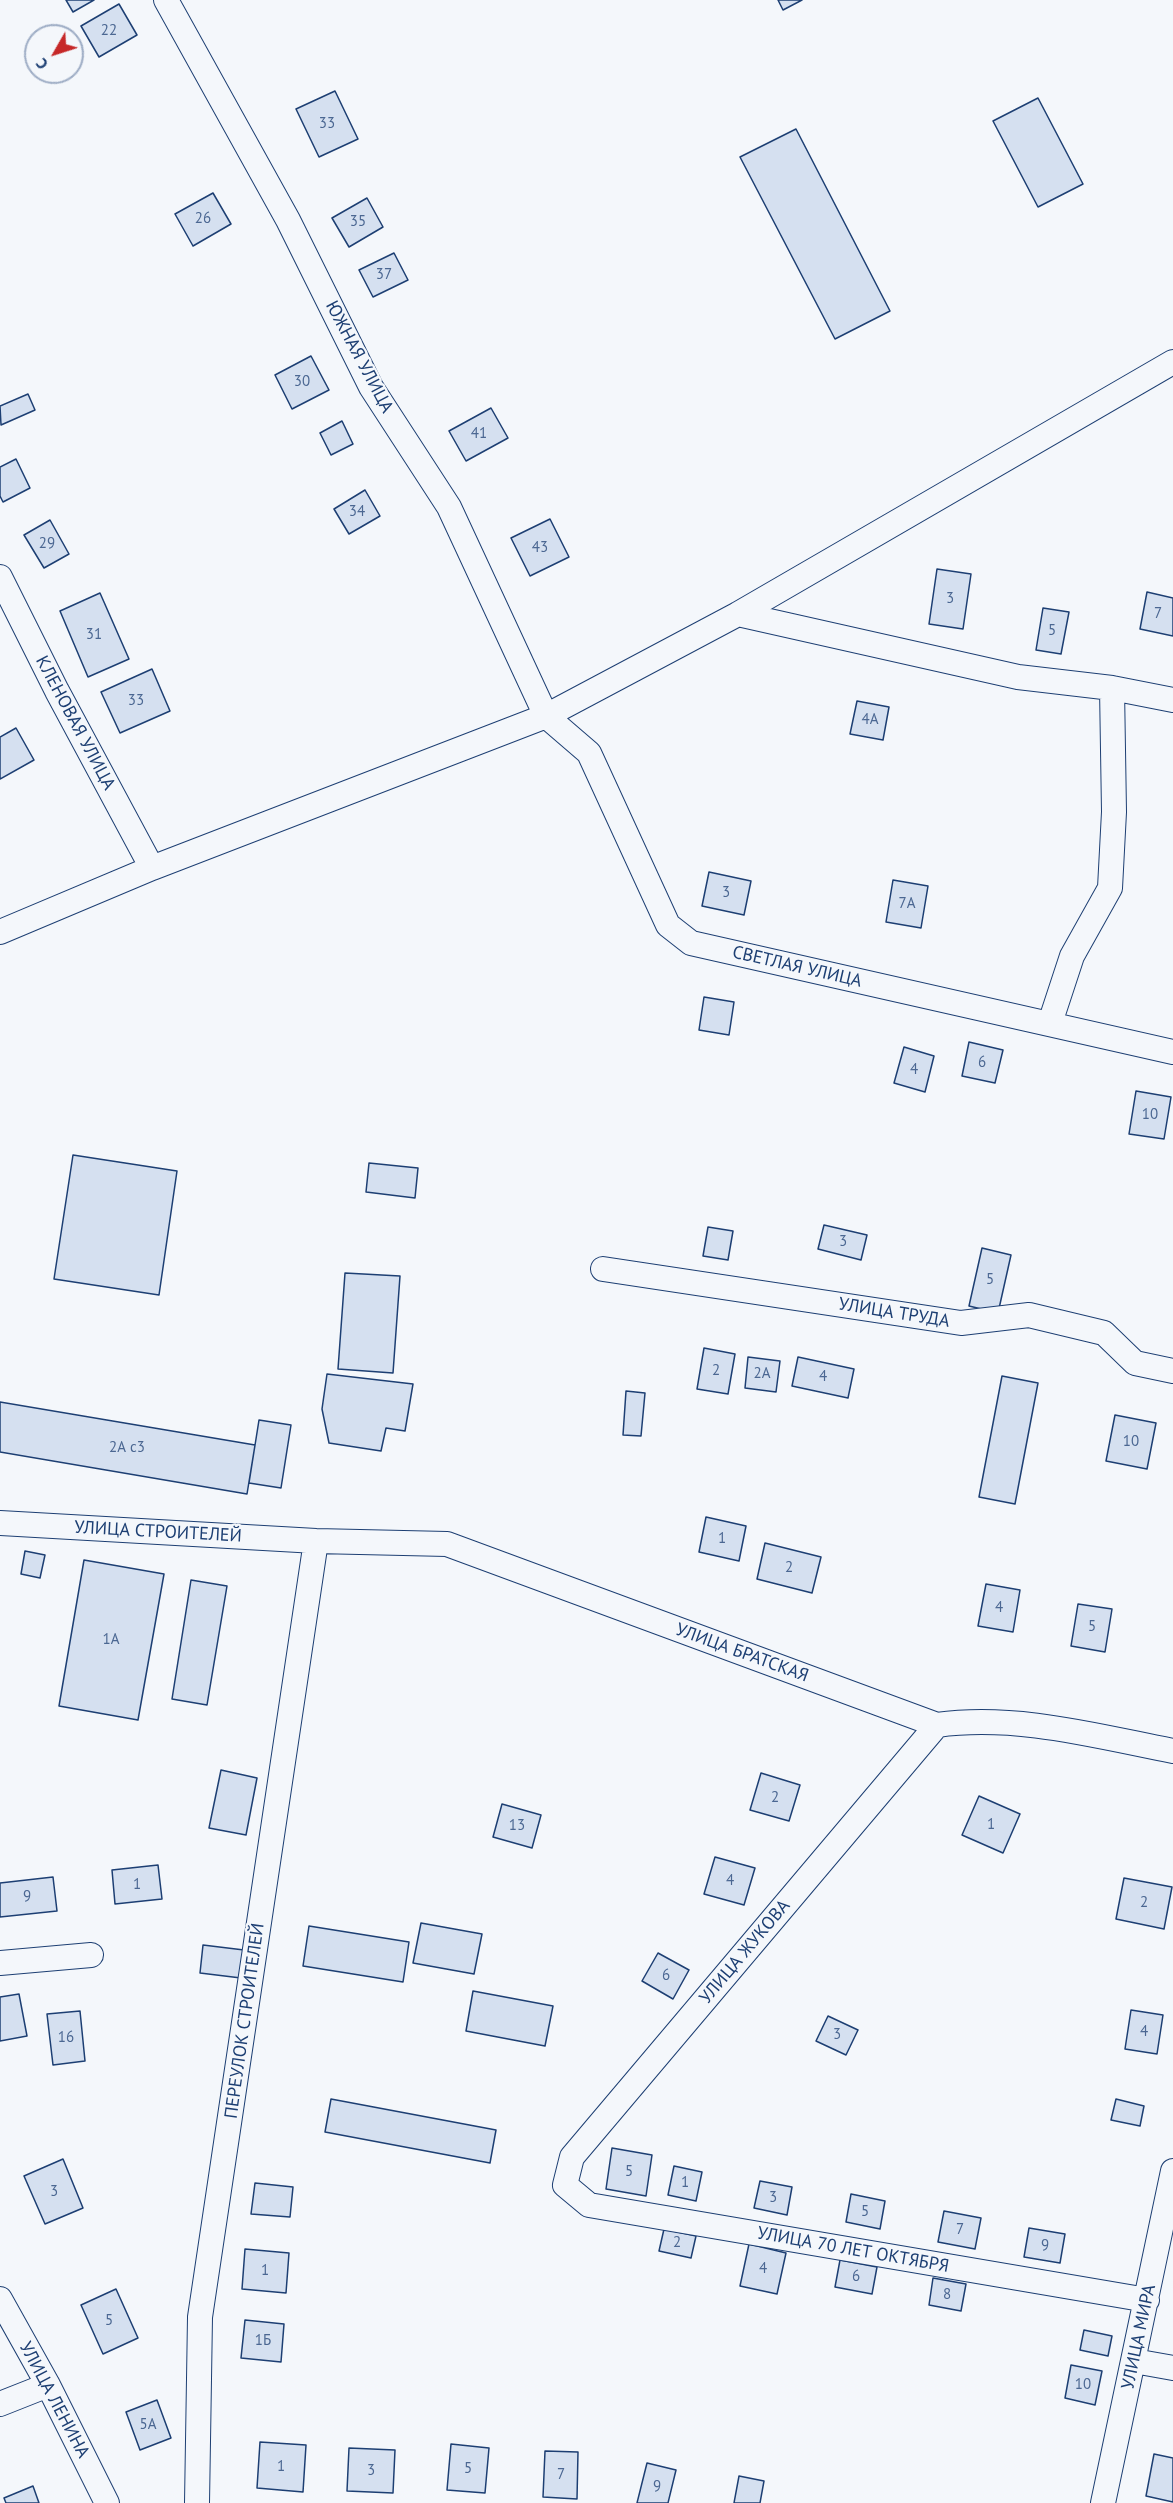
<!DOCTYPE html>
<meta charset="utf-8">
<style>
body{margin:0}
#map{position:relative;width:1173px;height:2503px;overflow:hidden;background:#f4f7fb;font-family:"PT Sans",sans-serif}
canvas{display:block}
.north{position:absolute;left:24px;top:24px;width:60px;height:60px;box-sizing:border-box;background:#f4f7fb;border:2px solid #9eadc5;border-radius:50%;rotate:231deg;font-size:16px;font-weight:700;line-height:24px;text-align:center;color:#1d3f73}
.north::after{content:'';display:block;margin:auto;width:21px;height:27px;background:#c62828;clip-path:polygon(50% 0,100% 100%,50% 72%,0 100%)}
</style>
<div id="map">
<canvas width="1173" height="2503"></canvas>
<div class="north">С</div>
</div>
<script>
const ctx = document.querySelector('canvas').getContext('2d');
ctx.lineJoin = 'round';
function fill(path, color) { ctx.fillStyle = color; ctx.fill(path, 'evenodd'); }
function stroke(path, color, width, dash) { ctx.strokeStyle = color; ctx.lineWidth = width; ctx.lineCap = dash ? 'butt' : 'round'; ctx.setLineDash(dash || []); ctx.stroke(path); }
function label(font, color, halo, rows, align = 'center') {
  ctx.font = font + ' "PT Sans",sans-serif'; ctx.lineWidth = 4.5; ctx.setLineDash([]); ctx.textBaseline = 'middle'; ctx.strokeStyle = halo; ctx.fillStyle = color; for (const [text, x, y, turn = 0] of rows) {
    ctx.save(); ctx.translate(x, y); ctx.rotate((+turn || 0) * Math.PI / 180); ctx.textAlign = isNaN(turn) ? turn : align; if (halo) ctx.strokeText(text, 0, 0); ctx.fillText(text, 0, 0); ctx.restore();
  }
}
const building = new Path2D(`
 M66,0H94L73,12Z
 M778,0H802L783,10Z
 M119,4L137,35L99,57L81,26Z
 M335,91L358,139L319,157L296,109Z
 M1038,98L1083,184L1038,207L993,121Z
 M796,129L890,311L835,339L740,157Z
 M213,193L231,224L193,246L175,214Z
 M367,198L383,227L349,247L332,218Z
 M394,253L408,280L373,297L359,270Z
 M311,356L329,390L292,409L275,375Z
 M28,394L35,410L1,425L0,406Z
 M491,408L508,438L466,461L449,431Z
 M342,421L353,444L331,455L320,433Z
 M16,459L30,488L3,502L0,496V467Z
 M365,490L380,516L349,534L334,509Z
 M550,519L569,557L530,576L511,538Z
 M50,520L69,554L44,568L24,535Z
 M937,569L971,574L963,629L929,624Z
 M1147,592L1173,598V636L1140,629Z
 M100,593L129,659L88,677L60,611Z
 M1043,608L1069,612L1061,654L1036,650Z
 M152,669L170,711L120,733L101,692Z
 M857,701L889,707L883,740L850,734Z
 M16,728L34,760L0,779V737Z
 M709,872L751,881L744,915L702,906Z
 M893,880L928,886L921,928L886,922Z
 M704,997L734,1002L729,1035L699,1030Z
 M969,1042L1003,1050L995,1083L962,1076Z
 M904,1047L934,1056L925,1092L894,1083Z
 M1136,1091L1171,1097L1164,1139L1129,1134Z
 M73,1155L177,1171L159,1295L54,1279Z
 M369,1163L418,1168L415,1198L366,1192Z
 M824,1225L867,1235L861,1260L818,1249Z
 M708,1227L733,1231L728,1260L703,1256Z
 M982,1248L1011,1255L998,1313L969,1306Z
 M345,1273L400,1276L393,1373L338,1369Z
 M704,1348L735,1354L728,1394L697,1389Z
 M748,1357L780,1361L776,1392L745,1388Z
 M798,1357L854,1369L848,1398L792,1386Z
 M327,1374L413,1384L405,1431L386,1428L381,1451L329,1443L322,1409Z
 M1002,1376L1038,1383L1015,1504L979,1497Z
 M626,1391L645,1393L641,1436L623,1435Z
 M0,1402L255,1445L247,1494L0,1452Z
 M1115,1415L1156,1423L1147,1469L1106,1461Z
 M259,1420L291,1425L281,1488L249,1483Z
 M706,1517L746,1526L739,1561L699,1552Z
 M765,1543L821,1557L812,1593L757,1579Z
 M25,1551L45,1555L40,1578L21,1574Z
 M84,1560L164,1574L138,1720L59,1706Z
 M191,1580L227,1586L207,1705L172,1699Z
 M986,1584L1020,1590L1013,1632L978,1626Z
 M1078,1604L1112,1609L1105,1652L1071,1646Z
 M221,1770L257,1778L246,1835L209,1828Z
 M761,1773L800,1785L789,1821L750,1810Z
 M979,1796L1020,1814L1003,1853L962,1835Z
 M502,1804L541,1815L532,1848L493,1837Z
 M715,1857L755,1868L744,1905L704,1894Z
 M158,1865L162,1899L115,1904L112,1870Z
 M53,1877L57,1911L0,1917V1883Z
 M1124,1878L1172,1887L1164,1929L1116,1919Z
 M421,1923L482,1934L474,1974L413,1963Z
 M309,1926L409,1942L403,1982L303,1966Z
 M203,1945L244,1950L241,1978L200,1973Z
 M658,1953L689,1970L673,1999L642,1981Z
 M473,1991L553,2006L545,2046L466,2031Z
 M19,1994L27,2036L0,2041V1997Z
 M1131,2010L1163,2015L1157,2054L1125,2049Z
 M80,2011L85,2061L53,2065L47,2014Z
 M828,2016L858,2030L846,2055L816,2041Z
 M331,2099L496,2130L490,2163L325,2132Z
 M1116,2099L1144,2106L1140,2126L1111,2120Z
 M612,2148L652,2155L646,2196L606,2189Z
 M63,2159L83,2208L45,2224L24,2176Z
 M674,2166L702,2172L696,2201L668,2195Z
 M760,2181L792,2187L787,2215L754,2208Z
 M255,2183L293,2187L290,2217L251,2214Z
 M851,2194L885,2201L880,2229L846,2222Z
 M944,2211L981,2218L975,2249L938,2242Z
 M1029,2228L1065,2234L1060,2263L1024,2257Z
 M664,2229L696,2236L691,2258L659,2251Z
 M749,2244L786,2253L777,2294L740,2286Z
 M245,2249L289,2253L286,2293L242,2289Z
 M840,2260L877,2267L872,2294L835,2287Z
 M933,2278L966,2284L961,2311L929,2305Z
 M116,2289L138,2338L103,2354L81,2305Z
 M245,2320L284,2324L281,2362L241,2358Z
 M1084,2330L1112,2336L1108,2356L1080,2350Z
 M1071,2365L1102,2371L1095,2405L1065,2398Z
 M157,2400L171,2438L140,2450L126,2412Z
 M260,2442L306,2445L303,2492L257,2488Z
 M451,2444L489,2448L485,2493L447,2490Z
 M349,2448L395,2450L393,2493L347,2491Z
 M545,2451L578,2452L577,2499L543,2497Z
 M1154,2454L1173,2458V2502L1146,2496Z
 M647,2463L676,2470L668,2503H637Z
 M739,2476L764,2481L760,2503H734Z
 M33,2486L39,2503H6L4,2498Z`);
fill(building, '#d5e0f0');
stroke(building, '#1d3f73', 1.5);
const minor = new Path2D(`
 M166,0L288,220L371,387L449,507L546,716L589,753L668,925L691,943L1173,1052
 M0,577L57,691L152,868
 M738,614L1018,677L1112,688L1114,812L1110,888L1072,956L1050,1023
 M1112,688L1173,700
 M0,932L152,868L546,716L738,614L1173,362
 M603,1269L961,1323L1029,1315L1104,1333L1135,1363L1173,1371
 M0,1523L316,1541L447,1544L937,1725C1016,1714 1096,1736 1173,1751
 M937,1725L572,2157L565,2185L589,2205L1147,2300
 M0,1963L91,1955
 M0,2299L48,2385L107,2503
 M1134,2361L1173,2368
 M0,2404L48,2385
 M197,2503L200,2317L316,1541
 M1103,2503L1173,2171`);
stroke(minor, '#1d3f73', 26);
stroke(minor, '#f4f7fb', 24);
label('15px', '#4b6792', null, [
 ["22",109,31],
 ["33",327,124],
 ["26",203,219],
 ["35",358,222],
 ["37",384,275],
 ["30",302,382],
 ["41",479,434],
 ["34",357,512],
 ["29",47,544],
 ["43",540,548],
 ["3",950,599],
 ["7",1158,614],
 ["5",1052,631],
 ["31",94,635],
 ["33",136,701],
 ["4А",870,720],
 ["3",726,893],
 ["7А",907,904],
 ["6",982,1063],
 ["4",914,1070],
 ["10",1150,1115],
 ["3",843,1242],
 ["5",990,1280],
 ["2",716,1371],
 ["2А",762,1374],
 ["4",823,1377],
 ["10",1131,1442],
 ["2А с3",127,1448],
 ["1",722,1539],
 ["2",789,1568],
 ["4",999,1608],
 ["5",1092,1627],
 ["1А",111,1640],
 ["2",775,1798],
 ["1",991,1825],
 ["13",517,1826],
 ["4",730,1881],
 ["1",137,1885],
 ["9",27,1897],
 ["2",1144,1903],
 ["6",666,1976],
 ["4",1144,2032],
 ["3",837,2035],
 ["16",66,2038],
 ["5",629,2172],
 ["1",685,2183],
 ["3",54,2192],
 ["3",773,2198],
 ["5",865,2212],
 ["7",960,2230],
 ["2",677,2243],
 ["9",1045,2246],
 ["4",763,2269],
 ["1",265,2271],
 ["6",856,2277],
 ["8",947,2295],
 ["5",109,2321],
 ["1Б",263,2341],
 ["10",1083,2385],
 ["5А",148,2425],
 ["1",281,2467],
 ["5",468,2469],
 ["3",371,2471],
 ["7",561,2475],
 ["9",657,2487]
]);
label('18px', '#1d3f73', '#f4f7fb', [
 ["ЮЖНАЯ УЛИЦА",359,357,62],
 ["КЛЕНОВАЯ УЛИЦА",75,723,62],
 ["СВЕТЛАЯ УЛИЦА",797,967,13],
 ["УЛИЦА ТРУДА",894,1313,9],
 ["УЛИЦА СТРОИТЕЛЕЙ",158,1532,3],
 ["УЛИЦА БРАТСКАЯ",742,1653,20],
 ["УЛИЦА ЖУКОВА",745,1952,-50],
 ["ПЕРЕУЛОК СТРОИТЕЛЕЙ",245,2021,-82],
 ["УЛИЦА 70 ЛЕТ ОКТЯБРЯ",853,2250,10],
 ["УЛИЦА МИРА",1139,2337,-78],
 ["УЛИЦА ЛЕНИНА",54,2400,62]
]);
</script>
